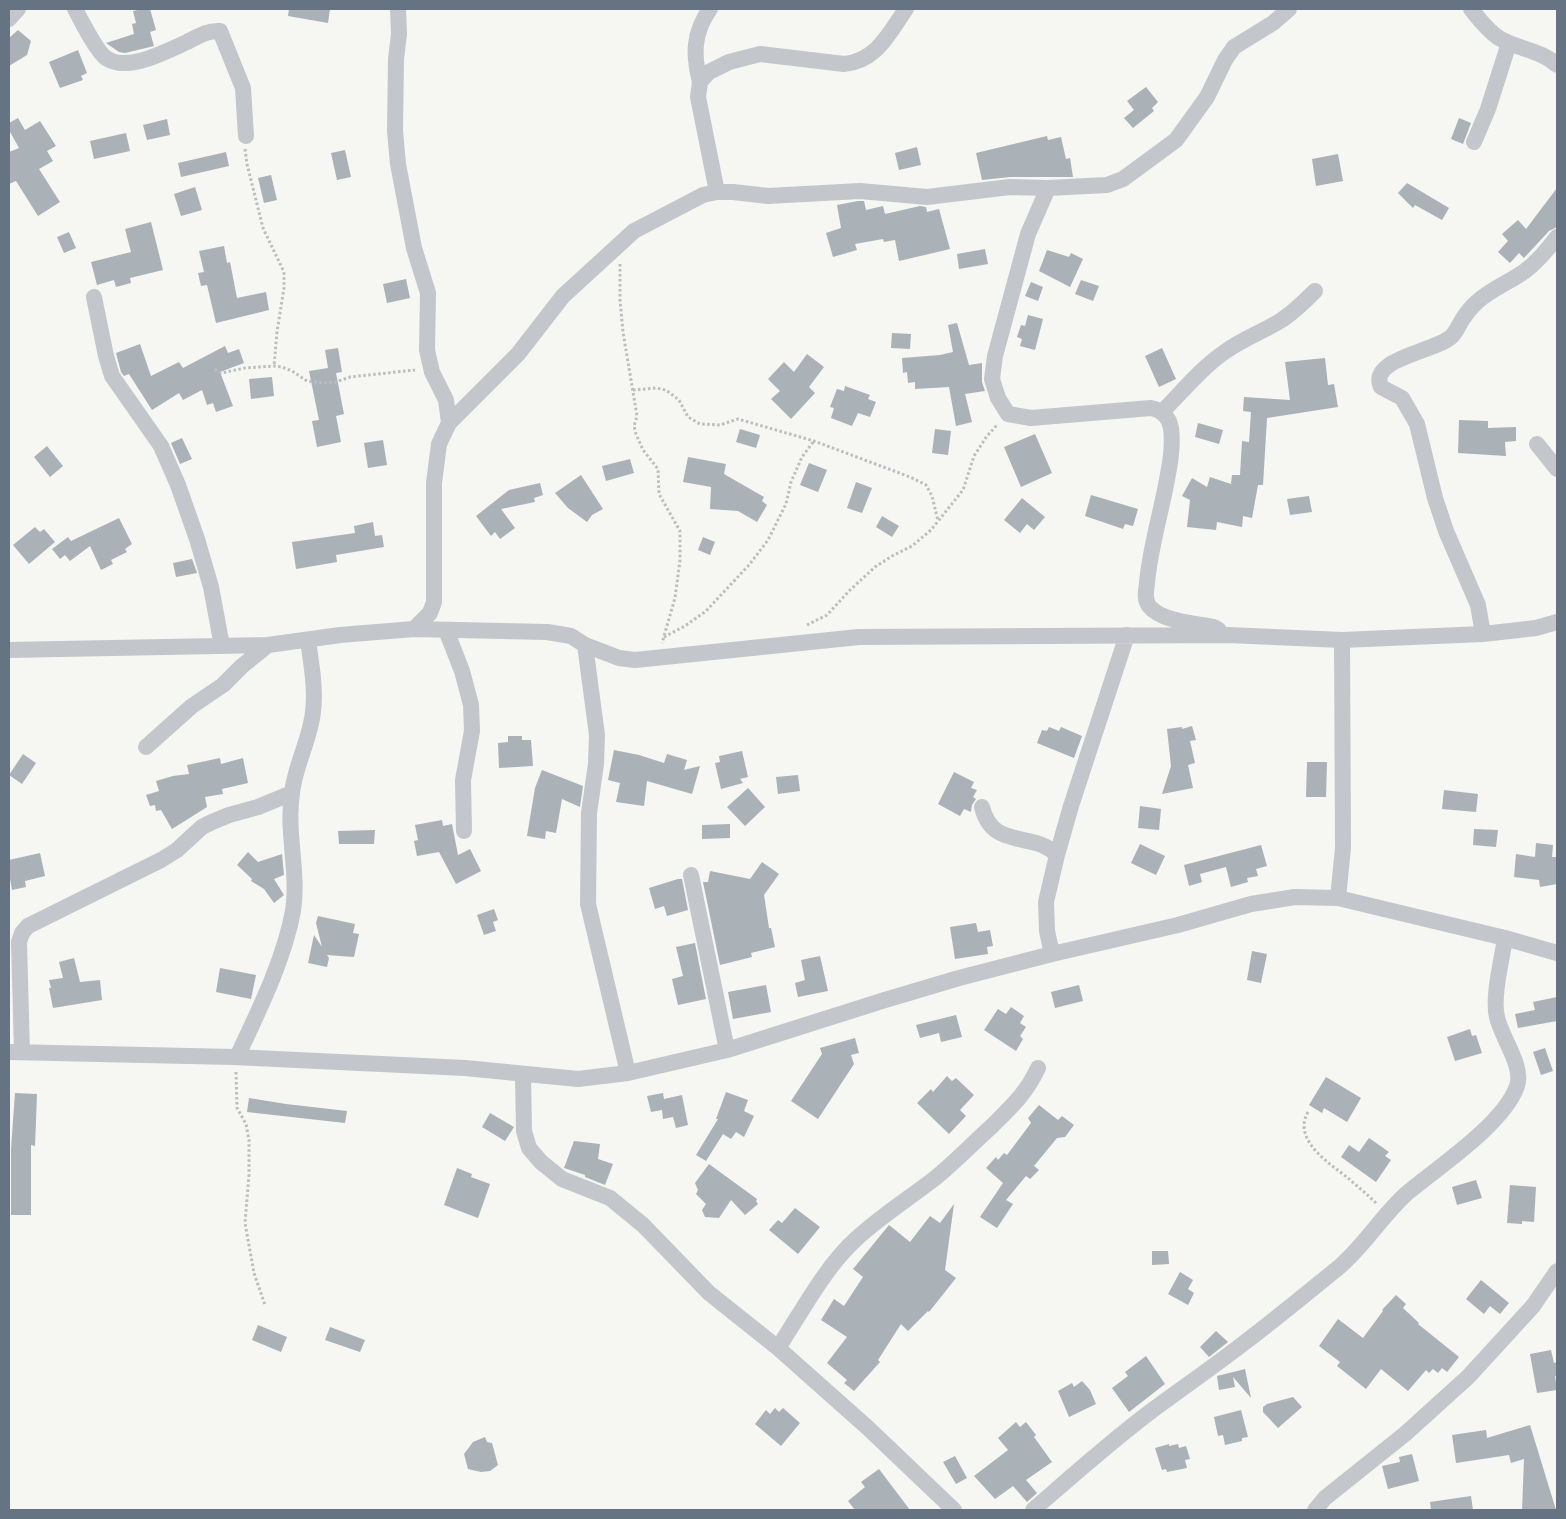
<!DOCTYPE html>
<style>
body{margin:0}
#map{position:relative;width:1566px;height:1519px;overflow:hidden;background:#f6f6f3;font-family:"PT Sans Narrow",sans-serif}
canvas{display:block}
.frame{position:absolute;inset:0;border:10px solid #657383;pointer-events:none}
</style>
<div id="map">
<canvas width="1566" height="1519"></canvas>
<div class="frame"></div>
</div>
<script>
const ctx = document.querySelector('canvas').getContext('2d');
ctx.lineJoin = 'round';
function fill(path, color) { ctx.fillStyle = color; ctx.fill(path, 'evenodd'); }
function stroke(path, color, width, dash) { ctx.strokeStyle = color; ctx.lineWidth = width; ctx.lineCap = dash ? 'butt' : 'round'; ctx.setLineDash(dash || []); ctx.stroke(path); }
fill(new Path2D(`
 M142,9H150L156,30L150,32L154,46L125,53L119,52L106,43L134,34L132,24L136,23L133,11Z
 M289,9H330L328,23L288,16Z
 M18,30L31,41L27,55L9,66V38Z
 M78,50L87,73L81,76L83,80L60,88L49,62Z
 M1146,87L1158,102L1152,108L1154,111L1133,128L1124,118L1134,110L1127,101Z
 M18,118L25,130L40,121L56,146L47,151L53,161L39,169L60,202L38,216L16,181L9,184V152L19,148L9,130V123Z
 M1459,118L1471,123L1463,144L1451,139Z
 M167,119L170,135L147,140L143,125Z
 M126,133L130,151L94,159L90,141Z
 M1047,136L1048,140L1061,137L1066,159L1070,158L1073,177H1010L982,180L976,153Z
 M917,147L921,165L899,170L895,153Z
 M345,150L351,177L337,180L331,153Z
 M226,152L229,166L181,177L178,163Z
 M1338,154L1343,181L1316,186L1312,159Z
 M271,175L277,200L264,203L258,178Z
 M1407,183L1449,208L1442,220L1415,205L1413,208L1398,193Z
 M195,187L202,210L181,216L174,194Z
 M1557,188V227L1549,231L1524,258L1519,253L1510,263L1498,252L1508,241L1502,234L1518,220L1526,229Z
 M858,201H864L866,210L883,206L885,214L920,206L926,207L927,212L939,209L950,249L899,261L895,240L884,242L883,239L855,244L857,250L833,257L826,233L841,228L837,205Z
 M151,222L163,270L130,278L131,283L116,287L114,280L97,285L91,262L131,252L125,229Z
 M69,232L76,248L64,253L57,237Z
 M224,246L227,263L230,262L237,298L266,292L269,310L216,323L207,285L201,286L198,273L204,272L199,251Z
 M985,249L988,264L959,269L957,254Z
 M1047,250L1069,257L1071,253L1083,259L1070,287L1039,271Z
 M406,279L410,298L387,303L383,284Z
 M1081,280L1099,286L1093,301L1075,294Z
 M1031,282L1043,287L1038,301L1025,296Z
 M1028,315L1043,319L1035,350L1020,346L1022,339L1017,337L1021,325L1025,326Z
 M957,323L969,365L982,363V382L985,391L965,394L972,422L956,426L949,387L915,389V382L908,383L907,372L903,373L902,358L940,355L953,352L948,325Z
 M892,333L911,334L910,349L891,348Z
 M140,344L151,376L179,362L183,368L225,346L228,353L239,349L244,363L220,372L233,406L216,412L213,403L207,405L202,390L183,400L179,393L152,410L129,374L124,376L121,372L116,353Z
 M338,348L342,372L336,373L344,414L336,416L341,442L317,447L312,421L319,420L309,371L328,368L325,350Z
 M1162,348L1176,379L1159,387L1145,356Z
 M807,354L824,367L809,387L815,393L791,419L771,399L780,391L768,379L784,362L794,372Z
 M1325,358L1328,385L1334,384L1338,407L1267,418L1263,485H1258L1252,518L1243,516L1242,527L1217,522L1216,530L1187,527L1190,500L1182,496L1192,478L1207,487L1210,477L1231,484L1232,475H1240L1242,441L1249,442L1251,412L1243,411L1244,397L1290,400L1285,362Z
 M272,377L274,396L251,399L249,379Z
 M845,386L870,395L868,399L876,402L870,417L858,413L852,426L831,418L834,408L830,407L837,389L844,391Z
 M1459,420L1488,421V428L1516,427V441L1505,442L1506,456L1458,453Z
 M1198,423L1223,430L1219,444L1195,437Z
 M740,429L760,435L756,448L736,442Z
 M935,429L951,431L948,455L932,453Z
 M1035,434L1052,473L1021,487L1004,447Z
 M182,438L192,459L180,464L171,443Z
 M383,440L387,465L368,468L364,443Z
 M47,446L63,466L50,477L34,457Z
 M688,457L726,464L724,474L764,497L762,501L767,505L757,522L738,511L710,509L711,487L683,482Z
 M630,459L634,473L606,481L602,466Z
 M809,463L827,470L818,492L800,485Z
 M581,475L603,509L592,515L587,522L568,508L555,493Z
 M856,482L872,488L862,513L847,508Z
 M540,483L543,495L534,498L535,502L501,509L515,528L500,539L495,532L491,536L476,516L509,490Z
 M1091,495L1138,509L1133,526L1125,524L1123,529L1085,516Z
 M1309,496L1312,512L1290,515L1287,499Z
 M1022,498L1045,517L1034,530L1027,524L1020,533L1004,520Z
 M882,516L899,526L892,537L876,527Z
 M119,518L132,544L125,549L127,552L111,560L113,564L101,570L90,546L70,561L65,555L60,559L52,549L68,537L71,541Z
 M373,522L375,536L382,535L384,547L336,555L337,562L296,569L292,542L355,533L354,526Z
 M35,527L40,532L44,529L55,542L29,564L13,545Z
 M703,537L715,542L710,555L698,550Z
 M192,559L197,573L176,577L173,563Z
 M1192,726L1196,740L1190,741L1195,763L1188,765L1193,788L1162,794L1171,766L1167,729L1182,727V729Z
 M1049,727L1059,731L1061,727L1082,736L1074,758L1037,743L1042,730L1047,731Z
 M508,736H522V740H531L533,766L499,768L498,743L508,742Z
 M614,750L639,755L664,763L667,754L687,760L684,770L700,766L692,794L647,781L644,806L616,802L620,783L608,780Z
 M742,751L748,777L740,779L743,783L721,789L715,763L720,762L719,756Z
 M23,754L36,763L22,784L9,775Z
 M220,758L221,764L243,758L248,783L222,789L223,794L205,797L207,807L172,829L161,810L156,811L155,805L150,806L146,795L159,791L156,781L173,776L189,774L187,765Z
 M1307,762H1327L1326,797H1306Z
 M542,770L583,786L580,807L562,799L556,833L546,831L545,839L527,836L535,788Z
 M954,772L974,782L971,788L977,790L973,797L976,799L972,805L971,812L964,809L960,816L938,804Z
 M798,775L800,791L778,794L776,777Z
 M748,788L765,807L745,826L727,807Z
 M1444,790L1478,794L1476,812L1442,809Z
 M1140,806L1161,809L1159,830L1138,828Z
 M442,820L443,826L452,824L458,855L470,849L481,871L456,884L439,852L417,856L414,841L418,840L415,825Z
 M730,824V838L702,839V825Z
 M1474,829L1498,830L1496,847L1473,845Z
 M375,830L374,844H339L338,831Z
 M1536,843L1553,845L1552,857H1557V884L1540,887L1539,880L1514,877L1516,854L1535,857Z
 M1140,844L1165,856L1156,875L1131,863Z
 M1261,845L1267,866L1256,869L1258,876L1247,878L1248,882L1231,887L1226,867L1200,874L1202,882L1189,886L1184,865Z
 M248,852L258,862L282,854L284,875L274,879L284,895L274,903L264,889L251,881L252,879L237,865Z
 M40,853L45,876L25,881L26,887L12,890L9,873V860Z
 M762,862L779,874L764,895L769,928H771L775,947L751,953L752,957L720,965L703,882H708L710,871L750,879Z
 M678,879H682L688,910L667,916L664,906L655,909L649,888Z
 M494,909L498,920L493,922L496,931L484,935L477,915Z
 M318,916L355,924L353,933L359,934L354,957L327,955L329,958L327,967L308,963L314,935L322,947L316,923Z
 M976,923L978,932L990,930L993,946L987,947L988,954L955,959L950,927Z
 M695,943L706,999L678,1005L672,979L683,976L676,947Z
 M1252,951L1267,954L1261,983L1247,980Z
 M820,956L828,991L798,997L795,983L805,980L801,960Z
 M74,958L80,982L100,980L102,1000L53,1008L49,988H51L49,980L63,978L59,962Z
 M220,968L256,975L251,999L216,992Z
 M766,985L771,1012L733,1019L728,992Z
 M1079,985L1083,1001L1055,1008L1051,992Z
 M1557,997V1021L1518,1028L1515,1014L1535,1010L1533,1002Z
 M1011,1007L1024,1016L1020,1023L1026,1027L1020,1036L1023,1039L1016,1051L984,1030L998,1009L1006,1014Z
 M956,1015L962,1037L941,1042L939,1033L920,1038L916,1025Z
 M1470,1029L1472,1036L1476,1035L1482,1053L1455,1061L1447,1037Z
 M855,1038L859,1053L851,1055L854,1064L818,1119L791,1101L822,1054L820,1048Z
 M1545,1048L1553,1071L1541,1075L1533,1052Z
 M947,1076L952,1081L956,1078L974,1095L960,1110L966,1116L949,1134L917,1103L931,1089L933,1092Z
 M1326,1077L1361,1098L1347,1122L1324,1108L1322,1113L1309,1105Z
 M726,1092L748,1100L744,1111L754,1116L744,1137L736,1132L731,1139L723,1134L706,1161L696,1155L718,1119H716Z
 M15,1093L37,1094L35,1146L31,1145V1215H11V1149Z
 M663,1093L664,1099L682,1095L688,1125L676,1128L673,1117L663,1119L662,1110L651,1112L647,1096Z
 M249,1098L286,1104L347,1111L345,1123L247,1112Z
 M1039,1105L1058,1120L1062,1116L1074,1125L1065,1137L1057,1138L1034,1166L1039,1170L1030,1179L1026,1176L1006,1200L1013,1204L997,1228L980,1217L1003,1183L986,1168L996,1157L998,1160L1004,1153L1007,1155L1031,1123L1028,1118Z
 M490,1113L514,1127L505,1141L482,1127Z
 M1369,1138L1389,1152L1385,1156L1391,1160L1376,1182L1341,1157L1349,1145L1359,1152Z
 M574,1141L600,1144L598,1159L613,1164L605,1185L585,1177V1175L564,1168Z
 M709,1164L757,1199L756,1201L758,1204L745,1215L731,1200L719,1218L705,1217L702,1210L706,1204L696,1194L698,1190L695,1183Z
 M457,1168L472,1174L471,1177L490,1184L478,1218L444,1205Z
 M1476,1180L1482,1198L1457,1205L1452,1187Z
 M1510,1185L1536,1187L1534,1222L1522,1221V1224L1507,1223Z
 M954,1204L945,1270L956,1278L929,1312L928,1311L908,1331L901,1324L878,1360L880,1362L854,1391L844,1383L847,1380L827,1363L847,1337L821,1320L834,1299L844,1306L863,1277L853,1269L889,1225L910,1242L930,1216L940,1223Z
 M795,1208L820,1227L798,1254L769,1230L778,1220L782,1223Z
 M1152,1251H1168L1169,1264L1152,1265Z
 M1180,1272L1193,1280L1188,1289L1194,1293L1188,1305L1168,1294Z
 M1481,1280L1509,1303L1500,1314L1490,1306L1484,1314L1466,1299Z
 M1396,1295L1406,1304L1403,1308L1419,1323L1418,1324L1459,1357L1447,1372L1442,1368L1438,1373L1433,1369L1429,1373L1426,1370L1408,1391L1381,1369L1366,1389L1337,1366L1340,1362L1319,1346L1338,1319L1363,1338L1383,1311L1382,1310Z
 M258,1325L287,1337L281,1352L252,1340Z
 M330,1327L365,1340L360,1352L325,1340Z
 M1216,1331L1228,1342L1209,1357L1200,1347Z
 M1551,1350L1554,1363L1557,1362V1376H1555L1557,1390L1537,1393L1530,1354Z
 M1146,1356L1165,1384L1129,1412L1112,1388L1128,1376L1125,1372Z
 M1245,1369L1251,1398L1233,1377L1235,1387L1219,1390L1217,1376Z
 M1082,1381L1090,1390L1096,1404L1069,1417L1058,1391L1072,1383L1074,1387Z
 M1293,1397L1302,1407L1278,1428L1263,1412V1407L1267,1404Z
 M775,1408L779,1412L783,1408L800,1423L781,1446L755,1424L766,1410L770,1414Z
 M1241,1410L1248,1437L1242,1438V1441L1225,1445L1223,1435L1218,1436L1214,1417Z
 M1016,1422L1020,1427L1026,1422L1036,1435L1034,1437L1052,1462L1026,1480L1037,1493L1027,1502L1013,1486L995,1499L974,1476L1008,1450L998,1438Z
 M1530,1425L1556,1510H1522L1524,1459L1511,1463L1509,1455L1456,1463L1452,1435L1486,1430L1487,1438Z
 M485,1437L487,1442L492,1443L498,1465L490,1471L481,1472L468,1469L464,1454L473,1442Z
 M1169,1444V1446L1178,1444L1179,1448L1186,1446L1190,1459L1185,1460L1187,1468L1167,1472L1166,1469L1162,1470L1155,1448Z
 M1412,1454L1419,1481L1388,1489L1382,1466L1400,1462L1399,1457Z
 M955,1456L967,1478L956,1484L943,1462Z
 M879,1469L910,1510H855L848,1501L865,1487L861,1482Z
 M1471,1496L1473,1510H1431L1430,1502Z`), '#aab1b7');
stroke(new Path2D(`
 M245,149L247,164L263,228L284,272V288L277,332L274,366
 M620,264V300L623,332L637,416L634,426L636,434L643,450L658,469L659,494L680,531V560L675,598L662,643
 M215,369L221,373L245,368L274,366L282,367L292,371L307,381L325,383L336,382L350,377L415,370
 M633,390L656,388L666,390L679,400L688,417L700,424L720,425L738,419L814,441L910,477L926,485L932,496L938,521
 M807,625L827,615L849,591L875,567L892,556L912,546L931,530L963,490L974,456L987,436L997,425
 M664,637L685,626L706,611L749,565L768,540L786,504L791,482L802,457L814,441
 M236,1072L237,1108L246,1124L249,1140V1175L245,1223L254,1273L265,1305
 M1308,1112C1292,1140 1329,1163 1348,1178C1358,1187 1368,1195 1377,1204`), '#bbbdbf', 3, [2.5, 2.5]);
stroke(new Path2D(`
 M75,9C81,20 97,52 106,58C127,73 167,51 187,42C197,37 208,30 220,31L243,88L246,136
 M398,9L399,34L396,59L395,131L398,164L414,248L428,293L427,350L432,372L446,400L449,423
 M1471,9C1479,19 1488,31 1499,38C1517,49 1541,50 1557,65
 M9,19L18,9
 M700,82C693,55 693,33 710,9
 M1474,142L1488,109L1509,43
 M1048,188L1028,234L995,356L992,379L998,398L1008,414L1031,418L1151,408C1161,410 1169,416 1171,428C1173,443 1171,459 1168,474C1162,510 1150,547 1147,583C1146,591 1144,599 1149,606C1162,622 1195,623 1214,627L1219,630
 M717,192L698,97L700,82L709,72L729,62L760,54L844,64C877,61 889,33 906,9
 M94,297L106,356L112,376L161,446L178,485L197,539L211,587L222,646
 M1162,412C1183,391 1201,368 1226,351C1243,339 1262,332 1280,321C1293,313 1304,302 1315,291
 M1537,444L1557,469
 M414,629L430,613L434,602V483L439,444L449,423L518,354L563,296L634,231L703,195L717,192H733L768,196L860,191L927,197L1010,187L1048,188L1107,185L1123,179L1176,140L1207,97L1225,60L1234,47L1273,23L1289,9
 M446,630L462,671L471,705L472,731L463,780L464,831
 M1483,634L1478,605L1446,531L1435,498L1417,424L1402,398L1381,387C1368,358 1436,352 1452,336C1456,332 1459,325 1462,320C1466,314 1471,307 1477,302C1491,289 1510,282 1525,271C1537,262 1548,249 1557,237
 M585,645L597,735L596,764L589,813L588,904L628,1073
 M9,650L268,645L340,635L414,629L547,632L571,636L585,645L619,658L635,660L859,637L1228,635L1342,640L1483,634L1536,628L1557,622
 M146,747L192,706L223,685L242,666L268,645
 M982,807C993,851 1033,830 1057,855
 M691,875L727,1050
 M1338,898L1343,848L1342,640
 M1052,954L1047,931L1046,902L1057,855L1071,806L1127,635
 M9,1052L234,1057L465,1068L578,1079L628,1073L727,1050L885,1000L959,978L1052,954L1178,925L1251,904L1295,897L1338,898L1505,938L1557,953
 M22,1052L19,942L22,933L28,926L161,860L177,850L202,827L212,822L229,815L258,807L292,793
 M237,1057C258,1012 284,960 293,911C299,872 286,832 292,793C295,765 310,740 313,712C316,688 311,663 308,640
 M523,1075L524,1131L529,1148L541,1162L562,1179L610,1198L643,1225L709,1293L778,1348L868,1428L954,1510
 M778,1348C801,1313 825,1267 856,1239C880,1217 908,1199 934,1179C954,1163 972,1144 991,1127C1011,1107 1026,1094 1038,1068
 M1033,1510C1071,1477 1109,1443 1150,1412C1181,1389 1213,1367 1244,1343C1276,1319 1307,1293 1338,1268C1364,1246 1381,1217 1406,1194C1438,1167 1504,1124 1517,1086C1524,1066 1501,1037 1497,1017C1492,997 1502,960 1505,938
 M1315,1510L1325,1498L1405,1434L1468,1377L1533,1306L1557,1271`), '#c3c6ca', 16);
</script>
